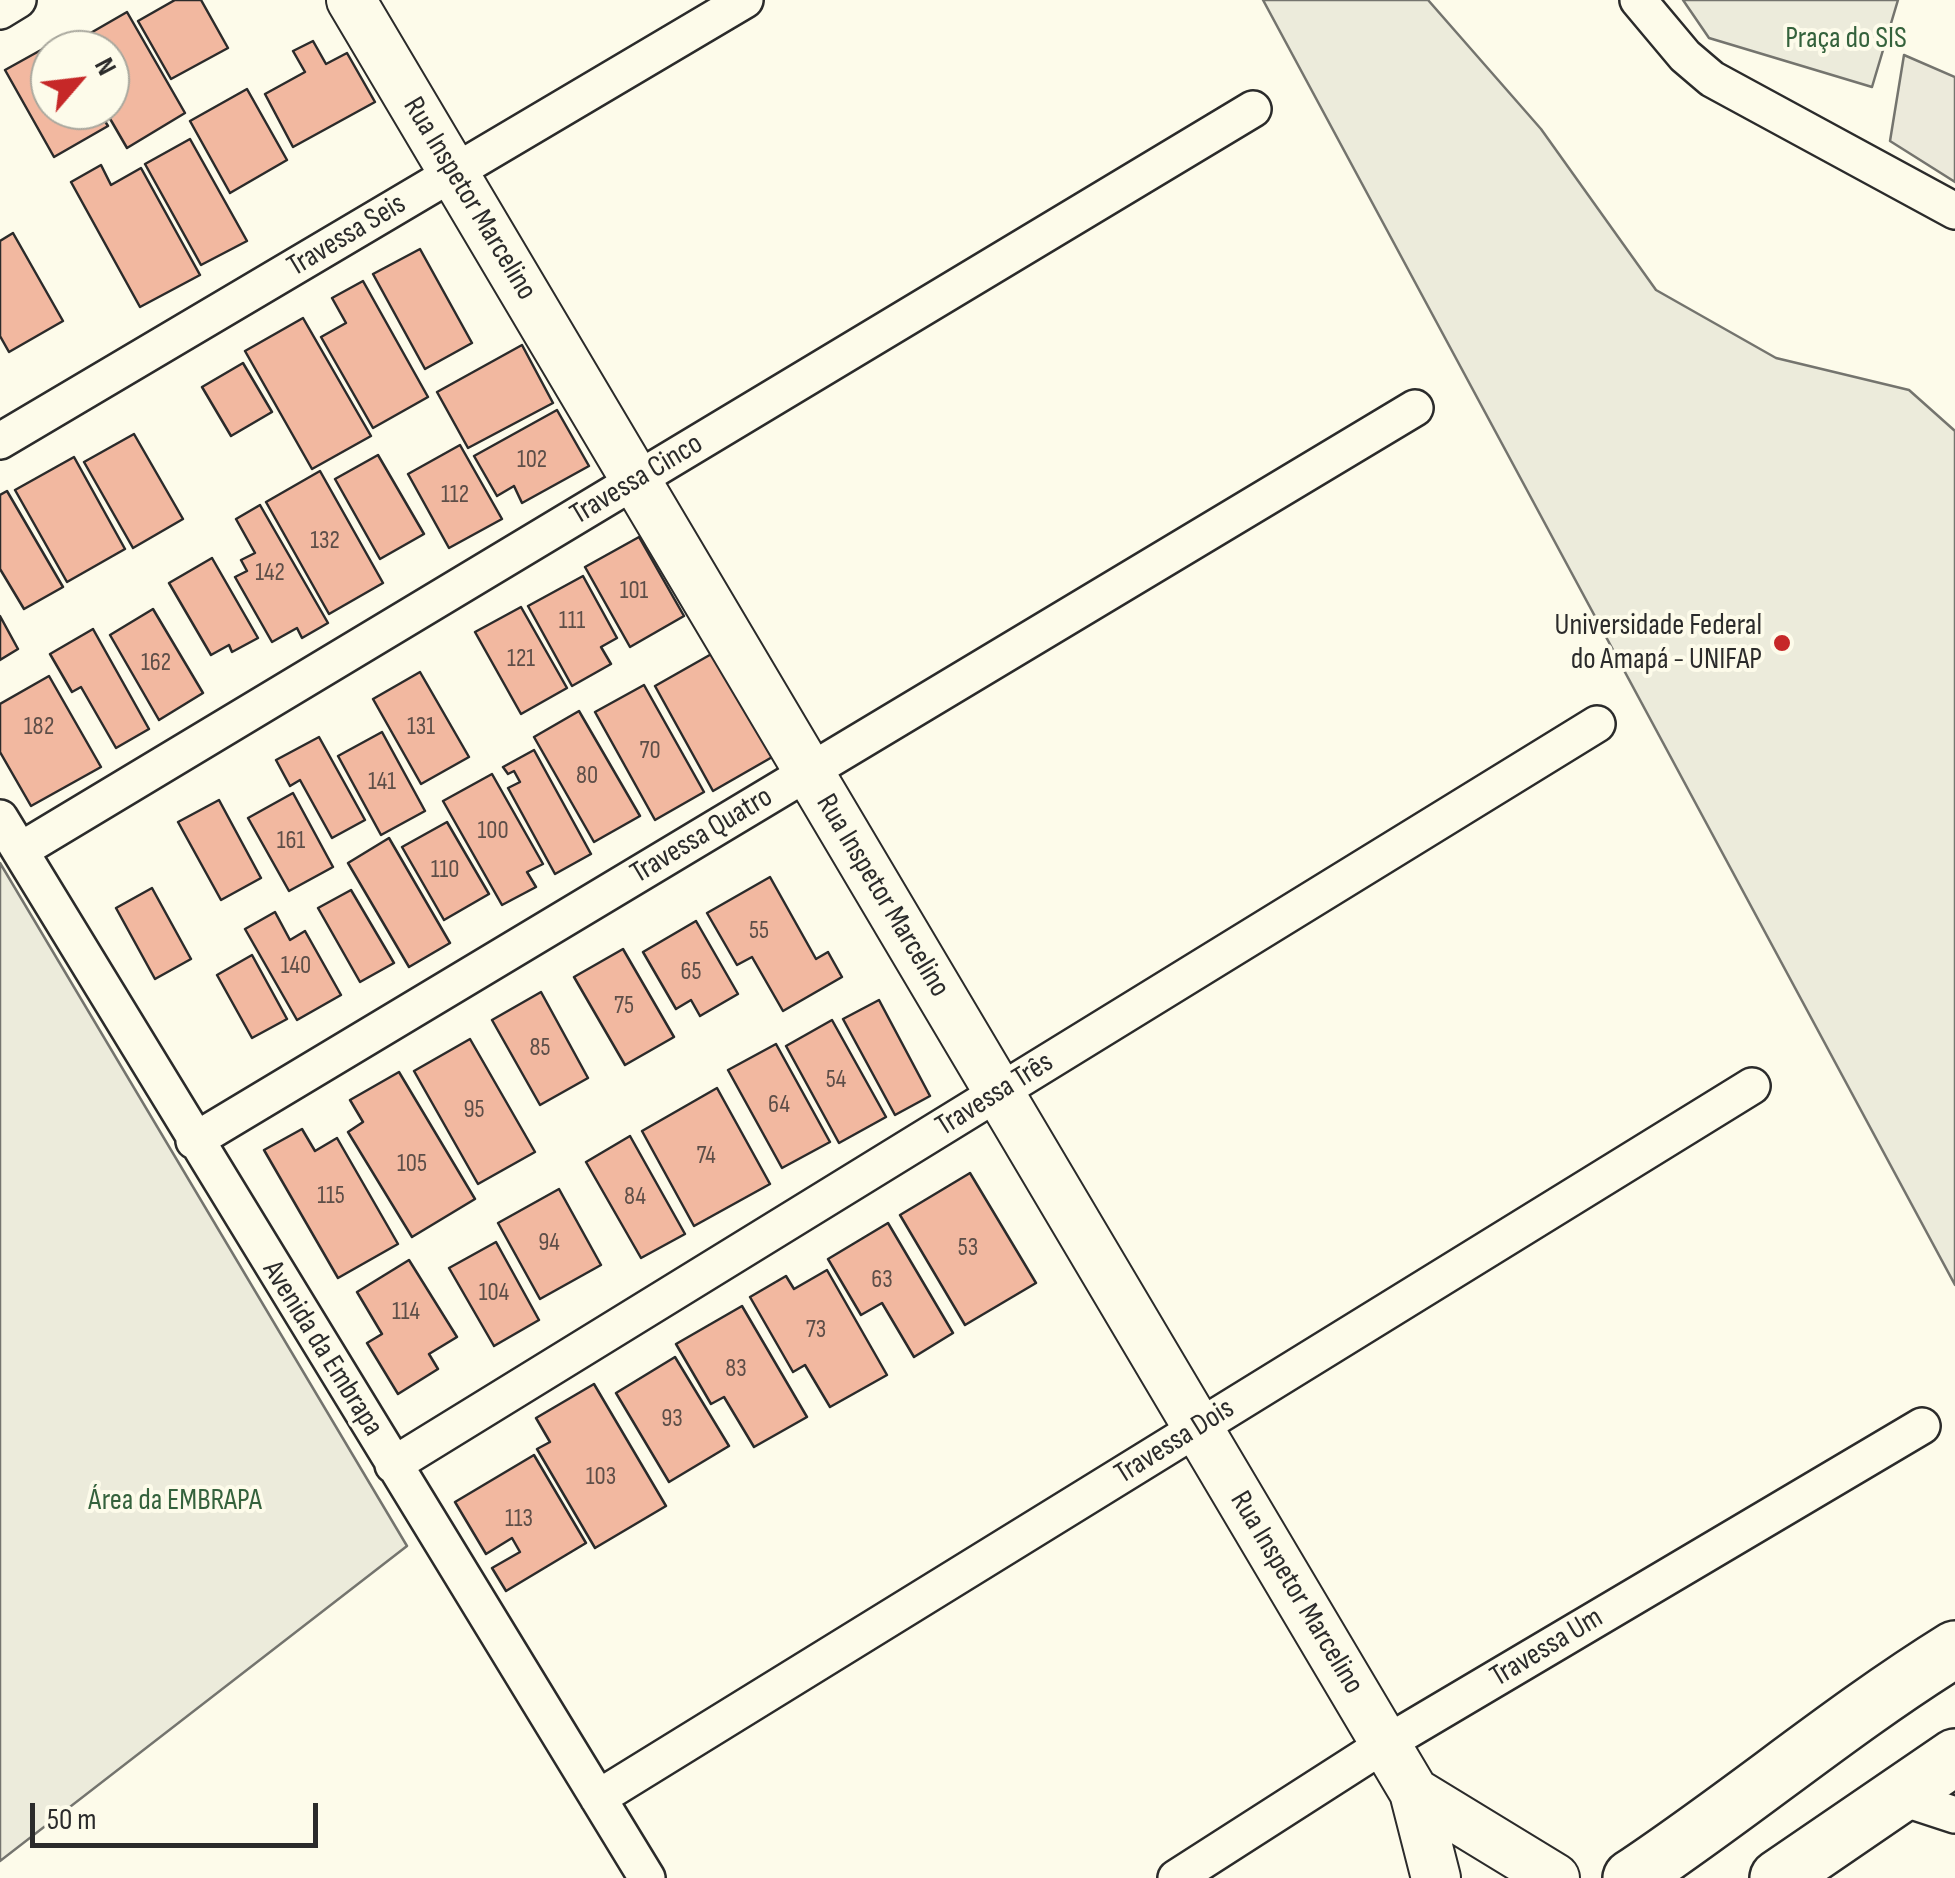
<!DOCTYPE html>
<meta charset="utf-8">
<style>
body{margin:0}
#map{position:relative;width:1955px;height:1878px;overflow:hidden;background:#fdfbea;font-family:"Sofia Sans Condensed",sans-serif}
canvas{display:block}
.north{position:absolute;left:30px;top:30px;width:100px;height:100px;box-sizing:border-box;background:#fdfbea;border:2px solid #a9a89e;border-radius:50%;rotate:62deg;font-size:28px;font-weight:700;line-height:40px;text-align:center;color:#2b2b2b}
.north::after{content:'';display:block;margin:auto;width:35px;height:45px;background:#c62828;clip-path:polygon(50% 0,100% 100%,50% 72%,0 100%)}
.scale{position:absolute;left:30px;top:1803px;width:288px;height:45px;box-sizing:border-box;border:5px solid #2b2b2b;border-top:0;padding-left:12px;font-size:30px;line-height:35px;white-space:nowrap;color:#2b2b2b;-webkit-text-stroke:8px #fdfbea;paint-order:stroke}
</style>
<div id="map">
<canvas width="1955" height="1878"></canvas>
<div class="north">N</div>
<div class="scale">50 m</div>
</div>
<script>
const ctx = document.querySelector('canvas').getContext('2d');
ctx.lineJoin = 'round';
function fill(path, color) { ctx.fillStyle = color; ctx.fill(path, 'evenodd'); }
function stroke(path, color, width, dash) { ctx.strokeStyle = color; ctx.lineWidth = width; ctx.lineCap = dash ? 'butt' : 'round'; ctx.setLineDash(dash || []); ctx.stroke(path); }
function label(font, color, halo, rows, align = 'center') {
  ctx.font = font + ' "Sofia Sans Condensed",sans-serif'; ctx.lineWidth = 8; ctx.setLineDash([]); ctx.textBaseline = 'middle'; ctx.strokeStyle = halo; ctx.fillStyle = color; for (const [text, x, y, turn = 0] of rows) {
    ctx.save(); ctx.translate(x, y); ctx.rotate((+turn || 0) * Math.PI / 180); ctx.textAlign = isNaN(turn) ? turn : align; if (halo) ctx.strokeText(text, 0, 0); ctx.fillText(text, 0, 0); ctx.restore();
  }
}
const green = new Path2D(`
 M1263,0H1428L1541,129L1656,290L1776,358L1909,390L1955,431V1285Z
 M1683,0H1898L1872,87L1709,38Z
 M0,863L407,1546L0,1861Z`);
fill(green, '#ecebdb');
stroke(green, '#74746e', 2.5);
const parking = new Path2D(`
 M1904,55L1955,77V182L1890,141Z`);
fill(parking, '#eceadb');
stroke(parking, '#74746e', 2.5);
const building = new Path2D(`
 M175,0H201L228,48L171,79L138,21Z
 M127,12L185,113L127,148L105,110H110V50H71L68,46Z
 M59,40L65,50H50V110H98L108,126L54,157L5,70Z
 M313,41L326,64L347,53L375,102L293,147L265,94L305,72L293,51Z
 M247,89L287,160L230,193L190,121Z
 M190,139L247,241L201,265L145,164Z
 M101,165L111,185L141,168L200,275L140,307L71,182Z
 M13,233L63,321L9,352L0,336V241Z
 M420,249L472,343L425,369L373,274Z
 M363,281L428,397L373,428L321,337L346,323L332,298Z
 M303,318L371,436L312,469L245,351Z
 M522,345L553,403L468,448L437,392Z
 M243,363L272,412L231,436L202,387Z
 M557,410L589,466L522,503L514,486L497,496L474,456Z
 M134,434L183,519L133,548L84,462Z
 M460,445L502,519L449,548L408,474Z
 M378,455L424,534L380,559L335,479Z
 M74,457L125,549L67,582L15,490Z
 M320,471L383,583L329,614L266,502Z
 M7,491L63,587L24,609L0,569V495Z
 M260,505L328,623L302,638L297,628L272,642L235,577L247,571L241,560L255,553L236,519Z
 M639,537L684,616L630,647L585,567Z
 M212,558L258,638L232,652L229,645L211,655L169,583Z
 M583,576L617,638L601,647L611,664L572,686L528,606Z
 M521,607L567,688L521,714L475,632Z
 M153,609L203,693L159,720L110,635Z
 M0,616L18,649L0,660Z
 M93,629L149,729L116,748L81,687L72,692L50,654Z
 M715,652L774,756L713,791L655,686Z
 M420,672L469,757L421,784L373,699Z
 M49,676L101,767L31,806L0,752V704Z
 M644,685L704,792L655,820L595,712Z
 M579,711L640,816L594,842L534,737Z
 M382,732L425,811L381,835L338,756Z
 M319,737L365,820L332,838L300,780L290,786L276,760Z
 M534,750L591,854L555,874L508,788L520,782L514,771L508,774L503,767Z
 M492,774L543,864L527,872L536,887L502,905L443,801Z
 M293,793L333,867L289,891L248,818Z
 M219,800L261,878L221,900L178,822Z
 M447,822L489,894L444,920L402,847Z
 M389,838L450,943L409,967L348,863Z
 M770,877L816,959L828,952L842,977L783,1011L752,957L737,965L707,913Z
 M152,888L191,959L155,979L116,908Z
 M351,890L394,963L360,982L318,908Z
 M275,912L290,940L305,931L341,995L297,1020L245,929Z
 M696,921L738,994L700,1016L691,1000L676,1009L643,952Z
 M623,949L674,1037L625,1065L574,977Z
 M252,955L287,1019L252,1038L217,975Z
 M541,992L588,1078L540,1105L492,1020Z
 M879,1000L930,1096L895,1115L843,1019Z
 M832,1020L886,1117L839,1143L786,1046Z
 M470,1039L535,1152L478,1184L414,1071Z
 M776,1044L830,1142L782,1168L728,1070Z
 M399,1072L475,1199L412,1237L348,1132L363,1122L350,1100Z
 M717,1088L770,1184L694,1226L642,1131Z
 M302,1129L315,1151L337,1138L398,1244L338,1278L264,1150Z
 M630,1136L685,1234L641,1258L586,1162Z
 M970,1173L1036,1283L965,1325L900,1215Z
 M559,1189L601,1265L540,1299L498,1223Z
 M888,1223L953,1333L914,1357L882,1303L861,1315L828,1259Z
 M496,1242L539,1320L494,1346L449,1268Z
 M409,1260L457,1337L429,1354L438,1369L398,1394L367,1343L382,1334L357,1292Z
 M827,1270L887,1375L830,1407L805,1365L793,1372L750,1297L786,1276L794,1289Z
 M742,1306L807,1417L754,1447L724,1397L711,1404L676,1344Z
 M675,1357L729,1446L669,1482L616,1393Z
 M594,1384L666,1506L595,1548L537,1449L550,1442L536,1418Z
 M534,1455L586,1543L506,1591L492,1568L520,1552L512,1538L486,1554L455,1502Z`);
fill(building, '#f2b8a0');
stroke(building, '#2b2b2b', 2.5);
const street = new Path2D(`
 M1638,0L1685,56L1712,79L1955,211
 M0,11L18,0
 M0,441L745,0
 M0,818L647,1878
 M21,850L1253,109
 M194,1141L1415,408
 M393,1465L1597,724
 M1900,1797L1955,1815
 M598,1798L1752,1086
 M1176,1878L1385,1744L1922,1426`);
const secondary = new Path2D(`
 M351,0L1414,1792L1436,1878
 M1414,1792L1555,1878`);
const primary = new Path2D(`
 M1631,1878C1741,1805 1842,1719 1955,1649
 M1778,1878L1955,1757`);
stroke(street, '#2b2b2b', 40);
stroke(secondary, '#2b2b2b', 52);
stroke(primary, '#2b2b2b', 60);
stroke(street, '#fdfbea', 35);
stroke(secondary, '#fdfbea', 48);
stroke(primary, '#fdfbea', 55);
for (const [x, y, r, color] of [
 [1782,643,10,"#c62828"]
]) { const dot = new Path2D(); dot.arc(x, y, r, 0, 2 * Math.PI); ctx.fillStyle = color; ctx.fill(dot); stroke(dot, '#fdfbea', 4); }
label('25px', '#5d4e48', null, [
 ["102",532,461],
 ["112",455,496],
 ["132",325,542],
 ["142",270,574],
 ["101",634,592],
 ["111",572,622],
 ["121",521,660],
 ["162",156,664],
 ["182",39,728],
 ["131",421,728],
 ["70",650,752],
 ["80",587,777],
 ["141",382,783],
 ["100",493,832],
 ["161",291,842],
 ["110",445,871],
 ["55",759,932],
 ["140",296,967],
 ["65",691,973],
 ["75",624,1007],
 ["85",540,1049],
 ["54",836,1081],
 ["64",779,1106],
 ["95",474,1111],
 ["74",706,1157],
 ["105",412,1165],
 ["115",331,1197],
 ["84",635,1198],
 ["94",549,1244],
 ["53",968,1249],
 ["63",882,1281],
 ["104",494,1294],
 ["114",406,1313],
 ["73",816,1331],
 ["83",736,1370],
 ["93",672,1420],
 ["103",601,1478],
 ["113",519,1520]
]);
label('30px', '#34623c', '#fdfbea', [
 ["Praça do SIS",1846,39],
 ["Área da EMBRAPA",175,1501]
]);
label('30px', '#2b2b2b', '#fdfbea', [
 ["Rua Inspetor Marcelino",469,199,59],
 ["Travessa Seis",347,236,-31],
 ["Travessa Cinco",637,480,-31],
 ["Travessa Quatro",702,836,-31],
 ["Rua Inspetor Marcelino",882,896,59],
 ["Travessa Três",995,1095,-32],
 ["Avenida da Embrapa",322,1349,58],
 ["Travessa Dois",1175,1442,-32],
 ["Rua Inspetor Marcelino",1296,1593,59],
 ["Travessa Um",1547,1648,-31]
]);
label('30px', '#2b2b2b', '#fdfbea', [
 ["Universidade Federal",1762,626],
 ["do Amapá - UNIFAP",1762,660]
], 'right');
</script>
